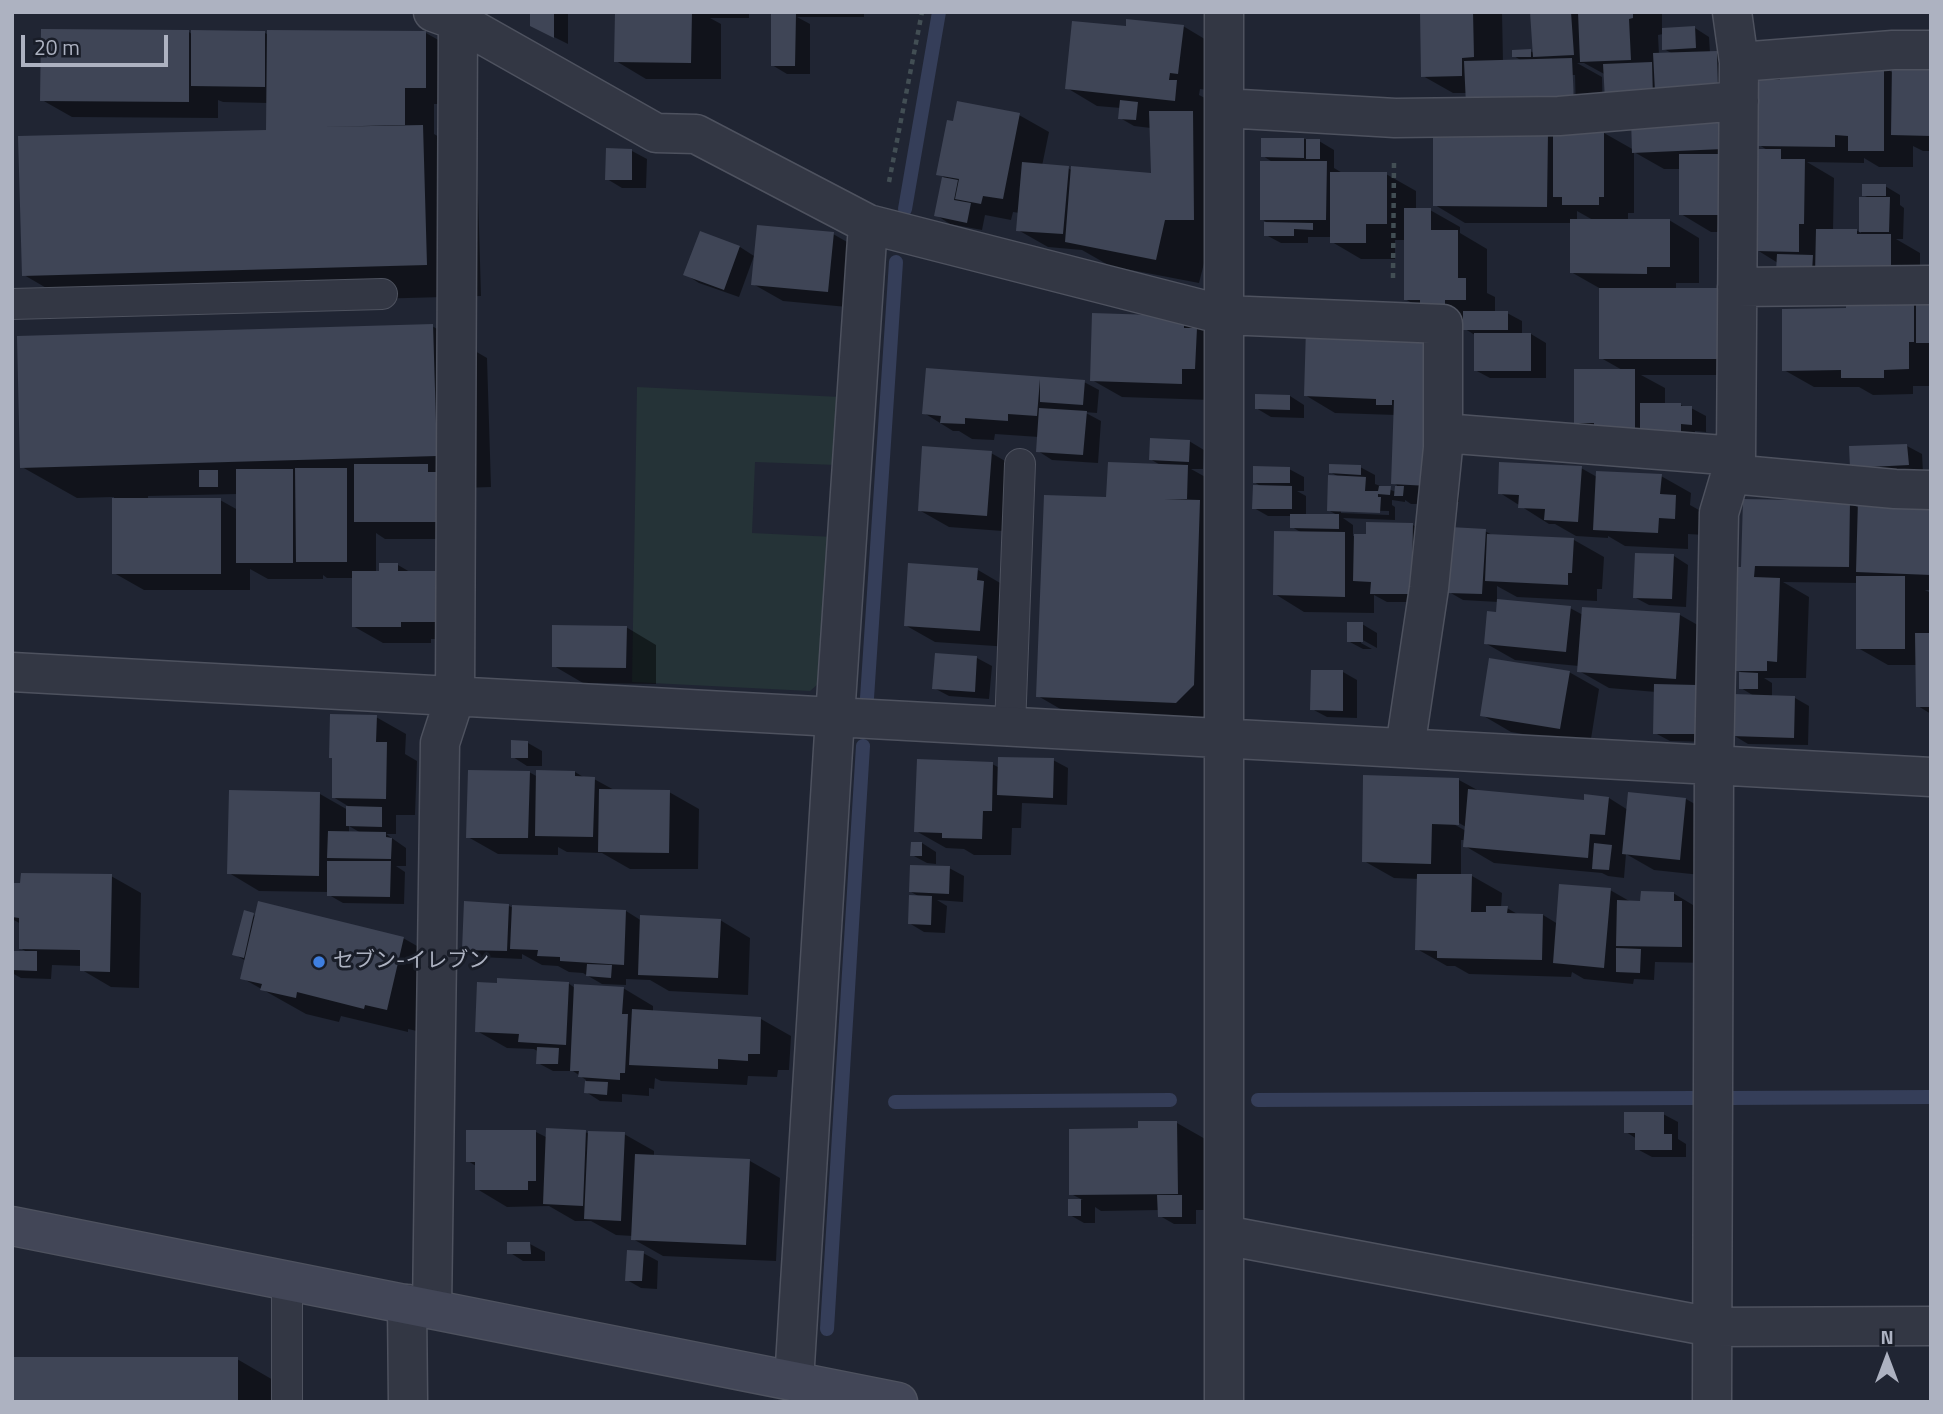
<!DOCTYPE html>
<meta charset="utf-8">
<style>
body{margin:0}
#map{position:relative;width:1943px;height:1414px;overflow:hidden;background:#202533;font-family:"Titillium Web",sans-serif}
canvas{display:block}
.frame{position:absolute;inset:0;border:14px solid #adb2c1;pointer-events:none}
.north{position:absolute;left:1852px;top:1323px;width:70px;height:70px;-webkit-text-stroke:5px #191d28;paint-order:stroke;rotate:0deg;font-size:19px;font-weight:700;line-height:28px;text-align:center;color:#adb2c1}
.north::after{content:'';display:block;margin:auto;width:24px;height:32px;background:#adb2c1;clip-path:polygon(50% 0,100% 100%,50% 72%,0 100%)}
.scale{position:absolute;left:21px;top:35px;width:147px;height:32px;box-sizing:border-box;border:4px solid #adb2c1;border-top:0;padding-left:9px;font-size:21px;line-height:24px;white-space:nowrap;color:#adb2c1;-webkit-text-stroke:5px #191d28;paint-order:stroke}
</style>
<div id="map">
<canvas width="1943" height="1414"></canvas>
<div class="frame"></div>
<div class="north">N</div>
<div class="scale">20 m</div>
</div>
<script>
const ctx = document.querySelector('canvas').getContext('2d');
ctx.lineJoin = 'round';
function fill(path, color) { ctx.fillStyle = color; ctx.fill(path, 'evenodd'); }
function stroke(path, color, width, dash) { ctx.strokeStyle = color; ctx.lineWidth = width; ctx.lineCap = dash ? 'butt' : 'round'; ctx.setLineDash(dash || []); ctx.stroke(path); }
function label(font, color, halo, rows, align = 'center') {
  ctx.font = font + ' "Titillium Web","Noto Sans JP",sans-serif'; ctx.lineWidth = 6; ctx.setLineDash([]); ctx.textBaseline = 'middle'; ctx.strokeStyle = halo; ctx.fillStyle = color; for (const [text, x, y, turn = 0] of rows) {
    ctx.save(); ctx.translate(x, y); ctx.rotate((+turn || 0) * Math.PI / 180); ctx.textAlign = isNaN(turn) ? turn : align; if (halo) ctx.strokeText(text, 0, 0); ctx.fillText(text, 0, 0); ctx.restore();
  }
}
fill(new Path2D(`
 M637,387L840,397L837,465L755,462L752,533L834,537L826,677L810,691L632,682Z`), '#253337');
fill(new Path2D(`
 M531,12H568V44L546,33Z
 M617,12H749V18H710L721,24V79H646L616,61Z
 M769,12H864V17H797L810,24V74H787L772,65L773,15Z
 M1422,12H1502L1503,62L1522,61L1514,56L1530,51L1534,53L1532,12H1662V30L1695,28L1709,37L1710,53H1716L1731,61L1732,96L1671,99L1606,75L1584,63H1577L1602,77L1603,119L1467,93H1453L1423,76ZM1663,34L1664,49L1673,54L1659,55L1658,35ZM1571,75H1575L1576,111Z
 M1183,26L1213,44L1208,90L1200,89L1199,95L1207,99L1205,120L1236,137L1199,283L1110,266L1082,250L1048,247L1018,230L1020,213L1013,212L1011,220L985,215L982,230L950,224L936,215L944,177L938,174L1019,115L1049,132L1042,166L1068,168L1073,171L1152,175L1151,128L1134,126L1120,118L1121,108L1097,106L1067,88L1127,28Z
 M189,32L193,35L265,33L269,35L426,33L456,50L455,104H434V134L477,159L481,296L79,307L24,275L273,131L268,103L223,102L218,100V118L72,117L42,100Z
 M1918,65L1931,72V151H1923L1913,146V167H1879L1864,158V163L1807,162L1834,178L1833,230H1856L1861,233V199H1871L1863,195L1885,186L1900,195V205L1904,208L1903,239H1896L1920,253V291L1778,263L1757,250L1769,151L1759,145L1781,81L1884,67L1893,73Z
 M1721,116L1753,232H1711L1681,214V169H1664L1634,152V213H1628V220H1669L1699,238V283H1676V290L1749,375H1641L1665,388V405H1681L1686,408H1691L1706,416V432L1695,431V445L1606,440L1576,422L1624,371L1601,358V289L1571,272L1572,223H1465L1435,205L1534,125L1555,137L1604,133L1634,150ZM1577,211L1593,220H1577Z
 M1304,139L1319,141L1334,150V168L1344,174H1386L1416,191V210H1430L1460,227V233L1487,249V293L1495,297V313H1507L1522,321V334H1531L1546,343V378H1490L1475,370V335L1465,329V322H1451L1435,316L1405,299L1406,240H1395V259H1361L1332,242V237H1308V243H1281L1266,235V222L1262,219L1274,163L1263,156Z
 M632,151L647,159L646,188H622L607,179Z
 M701,233L740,247L754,256L739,297L699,283L685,274Z
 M833,234L863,251L858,308L783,301L753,284Z
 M1931,296V386H1913V394L1873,395L1859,387H1814L1784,370L1847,310Z
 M1184,318L1213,335L1211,400L1122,397L1092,380Z
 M432,326L487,358L491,487L461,488L466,539H385L376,533V572L398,565L410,572H436L466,590V639H431V643H383L353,626V578H327L323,575V579H268L250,569V590H144L114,573V497L77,498L22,467ZM238,494V510L220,500H148V496Z
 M1308,329L1461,421L1459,502L1423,500L1418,497L1417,504H1411L1405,500V502L1392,500V505L1395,507V520L1343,518L1353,525V536H1368L1413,525L1442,542L1423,602H1387L1374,595V613L1304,612L1275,594L1302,533L1292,527V516H1268L1254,508L1262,487L1254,482L1289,469L1304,477V491H1297L1306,496V516H1339L1328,510L1339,477L1330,472L1360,467L1375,475V484L1396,492L1397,485L1393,483L1396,415L1335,413L1305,395ZM1341,510L1389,511V515L1341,513Z
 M927,370L1084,382L1099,390L1097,413L1084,412L1101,421L1098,463L1052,460L1038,451L1039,437L995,434L994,440L972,439L959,431H953L924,413Z
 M1290,396L1304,405V418L1271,417L1256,408Z
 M1189,441L1204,450L1203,469H1191L1218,484L1220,727L1081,721L1038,696L1114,499L1162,466L1150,459Z
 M1907,446L1922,454L1923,473L1852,467Z
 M991,453L1021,470L1016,532L949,527L919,510Z
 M1581,468L1597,477L1661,476L1691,493L1690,505L1706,514L1704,535L1688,534V549L1625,546L1608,536V538L1576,536L1555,524H1549L1500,493Z
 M1850,503L1859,508L1931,504V590H1925L1931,593V714L1918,706L1917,665H1888L1858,648V583L1783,582L1809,597L1806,678H1764L1772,683V697L1795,698L1809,706L1808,745L1748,744L1733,735L1754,696L1741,688V672L1736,670L1743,568Z
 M1485,531L1494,536L1574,540L1604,557L1602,589H1597V601L1517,597L1497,586V600L1570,608L1583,615H1680L1710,632L1711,742L1670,741L1655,733L1656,692L1609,688L1579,671V666L1515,660L1485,643L1497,614L1498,602L1463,600L1449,592Z
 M1674,556L1688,565L1686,607L1649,605L1634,597Z
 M978,570L1007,587L1010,647L935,642L905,625Z
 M1362,624L1377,633V648L1361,639V643L1372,649H1363L1348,641Z
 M626,627L656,645V684L583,683L554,666Z
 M977,658L992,666L989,699L949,696L934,688Z
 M1343,672L1357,680V718L1327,717L1312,709Z
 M1569,672L1599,689L1590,745L1511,732L1482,715Z
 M376,717L406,734L405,754L417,761L415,815H396V834H386L406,848V866H396L405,872L404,904L343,903L329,895V892L259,891L229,873L320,794L348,810V806L333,797L334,759L331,757ZM349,826L361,833H349Z
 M528,743L542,751V766H527L513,757Z
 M1053,760L1068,768L1067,805L1022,803L1021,828H1012L1011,855H974L964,849L946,848L916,831L992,764L1000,768Z
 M529,772L538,777L575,772L585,778L594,779L616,791L669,792L699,809L698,869H630L602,853L567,852L558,847V855L498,854L468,837Z
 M1459,780L1481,792L1585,802L1609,798L1628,810L1686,799L1716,816L1710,876L1654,870L1626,854L1624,878L1608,876L1602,873L1494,863L1465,846V840H1461V876H1472L1502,893L1501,908H1507L1519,915H1543L1558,924L1610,890L1631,902H1642L1673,893L1703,911L1711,963L1655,962L1654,980L1634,979L1633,984L1584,979L1572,972L1571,977L1469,974L1455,966H1447L1417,949L1419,879L1394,878L1364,861ZM1452,819L1466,827V831L1450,822Z
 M922,843L936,852V864L927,863L912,855Z
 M949,868L964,876L963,902L937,900L947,906L945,933L924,932L909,923L920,897L911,892Z
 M111,876L141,893L139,988L111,987L82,970V966L52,965L51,979L21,978L12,973V953H29L20,948L21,924L12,919V884Z
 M466,903L509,906L514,908L626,911L642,921L720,920L750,938L748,995L669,991L650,980L626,979V985L602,984L583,973L569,972L558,966L542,965L522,954V959L479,957L464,949Z
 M254,915L403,938L447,963L430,1034L408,1029V1032L341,1016L339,1022L306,1014L242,978L246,961L234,954Z
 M568,983L575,988H623L653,1006V1012L761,1019L791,1036L789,1070H778L777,1077L748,1076L747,1085L661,1081L655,1078L654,1089L649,1088V1096L622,1094V1102L600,1101L586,1092V1080L573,1071H553L538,1063L539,1052L534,1049L507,1048L477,1031Z
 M1663,1114L1678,1122V1139L1686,1144V1157H1652L1637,1149V1139L1626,1132Z
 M1177,1123L1207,1140V1210H1196V1224H1174L1160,1216V1210L1101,1211L1095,1207V1223H1084L1070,1215V1200H1083L1071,1194L1140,1130Z
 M536,1132L548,1138L585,1132L590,1134H624L654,1151V1156L750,1161L780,1178L776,1261L663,1256L633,1239V1236L616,1235L591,1221H575L549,1206L507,1207L477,1189L476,1166L468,1161Z
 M530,1244L545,1252V1261H523L509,1252Z
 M643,1253L658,1261L657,1289L641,1288L627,1280Z
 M237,1359L280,1384V1402H15Z`), '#0007');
stroke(new Path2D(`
 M905,209L939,12
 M867,698L896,262
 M1729,1098L1931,1097
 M1258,1100L1694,1098
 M895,1102L1170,1100
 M827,1329L863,746`), '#353e59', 14);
fill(new Path2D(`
 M530,12H554V38L530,26Z
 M615,12H692L691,63L614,62Z
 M1420,12H1473L1474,57L1462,58V76L1421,77Z
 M1530,12H1571L1574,55L1533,57Z
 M1578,12H1633V18L1629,19L1631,60L1580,62Z
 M771,14H796L795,66H771Z
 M1126,19L1184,25L1178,74L1170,73L1169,80H1177L1175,101L1065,89L1072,21L1126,26Z
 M1695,26L1696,48L1662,50V28Z
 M41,29L189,30V102L40,101Z
 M191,30L265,31V87L191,86Z
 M267,30L426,31V88H405V125L320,127L423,125L427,265L22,276L18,136L266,130Z
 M1531,49V57H1512V50Z
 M1717,51L1718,89L1655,92L1653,53Z
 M1572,58L1574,102L1466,105L1464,61Z
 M1652,62L1653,98L1605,100L1603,64Z
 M1892,63H1918V70H1931V136L1891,135Z
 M1884,66V151H1848V136L1835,135V147L1757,146L1758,80H1780V71Z
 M1120,100L1138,102L1136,120L1118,119Z
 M957,101L1020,113L1003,199L983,196L981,204L955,199L959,179L936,175L947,120L953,121Z
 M1149,111H1193L1194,220H1165L1156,260L1065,242L1071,166L1151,173Z
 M1721,114L1723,149L1632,153L1631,118Z
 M1553,130L1604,131V197H1599V205H1562V197H1553Z
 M1433,131L1548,132L1547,207L1433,206Z
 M1261,138H1304V158L1261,157Z
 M1306,139H1320V159H1306Z
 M606,148L632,149V180H605Z
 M1756,149H1781V159H1805L1804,224H1799V252L1756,251Z
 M1679,154H1724V215H1679Z
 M1260,161H1327L1326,220H1260Z
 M1022,162L1069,166L1063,234L1016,231Z
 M1330,172H1387V224H1366V243H1330Z
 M942,177L958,180L954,200L971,203L967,223L934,216Z
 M1862,184H1886V196H1862Z
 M1859,197H1890L1889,232H1859Z
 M1404,208H1431V230H1458V278H1466V300H1445V306H1420V300H1404Z
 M1570,219H1670V267H1647V274L1570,273Z
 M1264,222L1313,223V230L1294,229V236H1264Z
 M757,225L834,232L828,292L751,285Z
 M1816,229H1857V234H1891V274H1815Z
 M700,231L740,246L724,290L683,275Z
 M1777,254L1813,255L1812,272H1776Z
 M1599,288H1719V359H1599Z
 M1914,294V342H1909V369L1884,370V378H1841V370L1782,371V309L1846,308V301Z
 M1916,294H1931V343H1916Z
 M1463,311H1508V330H1463Z
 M1092,313L1184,316V328H1197L1195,369H1182V384L1090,381Z
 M433,324L437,456L20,468L17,336Z
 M1306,328L1430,333L1429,486L1391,484L1394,400H1392V405H1376V399L1304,396Z
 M1474,333H1531V371H1474Z
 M926,368L1085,380L1083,405L1040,402V379L1037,416L1008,414V421L965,418V424L940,423L941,416L922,414Z
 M1574,369H1635V432H1594V423H1574Z
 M1255,394L1290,395V410L1255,409Z
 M1640,403H1681V406H1692V425L1681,424V437H1640Z
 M1039,408L1087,411L1083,455L1036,452Z
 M1150,438L1190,440L1189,462L1149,460Z
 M1907,444L1909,465L1850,468L1849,446Z
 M922,446L992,451L987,516L918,511Z
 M1108,462L1188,465L1187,499H1164L1200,500L1194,685L1176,703L1036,697L1044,495L1106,497Z
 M1499,462L1582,466L1578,522L1544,520L1545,509L1518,508L1519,495L1498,494Z
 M354,464H428V472H437V522H354Z
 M1329,464L1361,465V475L1329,473Z
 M1253,466L1290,467V483H1253Z
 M295,468H347V562H296Z
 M236,469H293V563H236Z
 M199,470H218V487H199Z
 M1596,471L1662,474L1660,494L1676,495L1675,519L1659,518L1658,533L1593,530Z
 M1328,475L1366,477L1365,491H1378L1379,486H1391L1390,495L1378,494V497H1381L1380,513L1327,511Z
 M1253,485L1292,486V509H1252Z
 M1395,486H1404L1403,496H1394Z
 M112,498H221V574H112Z
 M1743,499L1850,501L1849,567L1755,566L1754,577L1780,578L1777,662L1767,661V671H1735V567H1741Z
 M1858,500L1931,502V575L1856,572Z
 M1290,514H1339V529L1290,528Z
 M1366,522L1413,523L1412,582H1409V594H1370L1371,582L1353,581L1354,534H1366Z
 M1450,527L1486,529L1482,594L1447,593Z
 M1274,531L1345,532V597L1273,595Z
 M1487,534L1574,538L1572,573H1568V585L1485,581Z
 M1635,553L1674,554L1672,599L1633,598Z
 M379,563H398V571H436V622H401V627H352V571H379Z
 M908,563L978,568L977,580L984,581L980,631L904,626Z
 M1856,576H1905V649H1856Z
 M1497,599L1571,606L1566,652L1484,644L1487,611L1496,612Z
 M1582,607L1680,613L1676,679L1577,672Z
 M1347,622H1363V642H1347Z
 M552,625L627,626L626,668L552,667Z
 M1915,633H1931V707H1916Z
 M935,653L977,656L975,692L932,689Z
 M1489,658L1570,671L1560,729L1480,716Z
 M1311,670H1343V711L1310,710Z
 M1739,672L1758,673V689H1739Z
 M1654,684L1697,685L1696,734H1653Z
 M1733,694L1795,696L1794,738L1731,736Z
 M330,714L377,715L376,742H387L386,799L332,798V758H329Z
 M511,740L528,741V758H511Z
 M998,757L1054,758L1053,798L997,795Z
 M917,759L993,762L992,811H983L982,839L942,838V833L914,832Z
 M468,770L530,771L528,838H466Z
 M536,770L575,771V776L595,777L593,837L535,836Z
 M1363,775L1459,778V825L1432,824L1431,864L1362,862Z
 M599,789L670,790L669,853L598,852Z
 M1468,789L1584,800V794L1609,797L1605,835L1590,834L1588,858L1463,847Z
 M229,790L320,792L319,876L227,874Z
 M1628,792L1686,798L1680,860L1622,854Z
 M346,806L382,807V827L346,826Z
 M328,831L386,832V837L392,838L391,859L327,858Z
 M911,842H922V856H910Z
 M1594,843L1612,845L1609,870L1592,869Z
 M327,861H391L390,897L327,896Z
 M910,865L950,866L949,894L909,892Z
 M21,873L112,874L110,972L80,971V950L19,949V918L12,917V883H20Z
 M1417,874H1472L1471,912H1486V906H1508L1507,913L1543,914L1542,960L1437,958V951L1415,950Z
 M1559,884L1611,888L1604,968L1553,963Z
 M1641,891L1674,892V901H1682V947L1616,946L1617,900L1640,901Z
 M909,895L932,896L931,925L908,924Z
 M258,901L404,937L387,1010L365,1005L364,1009L297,992L296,998L260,990L262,984L240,979Z
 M464,901L509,904L507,951L462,950Z
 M512,905L626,910L624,965L560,961V957L537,956L538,950L510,949Z
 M244,910L254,913L244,958L232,955Z
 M640,915L721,919L718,978L638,975Z
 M1616,948L1641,949L1640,973L1616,972Z
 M12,951H37V971L12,970Z
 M587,964L612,965L611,978L586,976Z
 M497,978L569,982L566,1045L518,1042L519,1034L475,1032L477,982L497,983Z
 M574,984L624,987L622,1014H628L625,1073H620V1080L578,1077L579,1071H570Z
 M632,1009L761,1017L760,1054H748V1061L718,1059V1069L629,1065Z
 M537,1047L559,1048L558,1064H536Z
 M585,1081L608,1082L607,1095L584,1093Z
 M1624,1112H1664V1134H1672V1150H1635V1133H1624Z
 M1138,1121H1177L1178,1194L1069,1195V1129L1138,1128Z
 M546,1128L586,1130L583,1206L543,1204Z
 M466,1130H536V1181H528V1190H475V1162H466Z
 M588,1131L625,1132L621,1221L584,1219Z
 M635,1154L750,1159L746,1245L631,1240Z
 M1157,1195H1182V1217H1158Z
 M1068,1199H1081V1216H1068Z
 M507,1242H530L531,1254H507Z
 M627,1250L644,1251L642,1281H625Z
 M13,1357H238V1402H13Z`), '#3f4556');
const lane = new Path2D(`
 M12,304L382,294
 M1010,727L1020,464
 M287,1281V1402`);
const street = new Path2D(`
 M433,12L458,21L656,133L696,134L868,224L1224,315L1443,324V448L1429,588L1405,748
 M1224,12V1402
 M1739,62L1893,50H1931
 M1224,108L1395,118L1559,116L1739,101
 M1737,287L1931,285
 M1443,433L1736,456
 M1731,474L1895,489L1931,490
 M12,672L1931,777
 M1224,1235L1712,1327L1931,1326
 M407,1304L408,1402
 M432,1309L440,743L455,697L458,21
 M794,1381L835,717L868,224
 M1712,1402L1714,766L1719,513L1736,456L1739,62L1732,12`);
const secondary = new Path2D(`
 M12,1226L898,1402`);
stroke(lane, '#4e525f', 32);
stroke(street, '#4e525f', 41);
stroke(secondary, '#4e525f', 41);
stroke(new Path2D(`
 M889,182L922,12
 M1393,278L1394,161`), '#424e54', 4.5, [5, 5]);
stroke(lane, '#333744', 30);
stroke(street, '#333744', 38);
stroke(secondary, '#424657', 38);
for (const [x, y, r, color] of [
 [319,962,7,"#3f7fe0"]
]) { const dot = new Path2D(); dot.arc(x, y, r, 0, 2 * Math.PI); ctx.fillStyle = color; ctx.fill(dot); stroke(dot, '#191d28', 2.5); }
label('21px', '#adb2c1', '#191d28', [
 ["セブン-イレブン",333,962]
], 'left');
</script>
